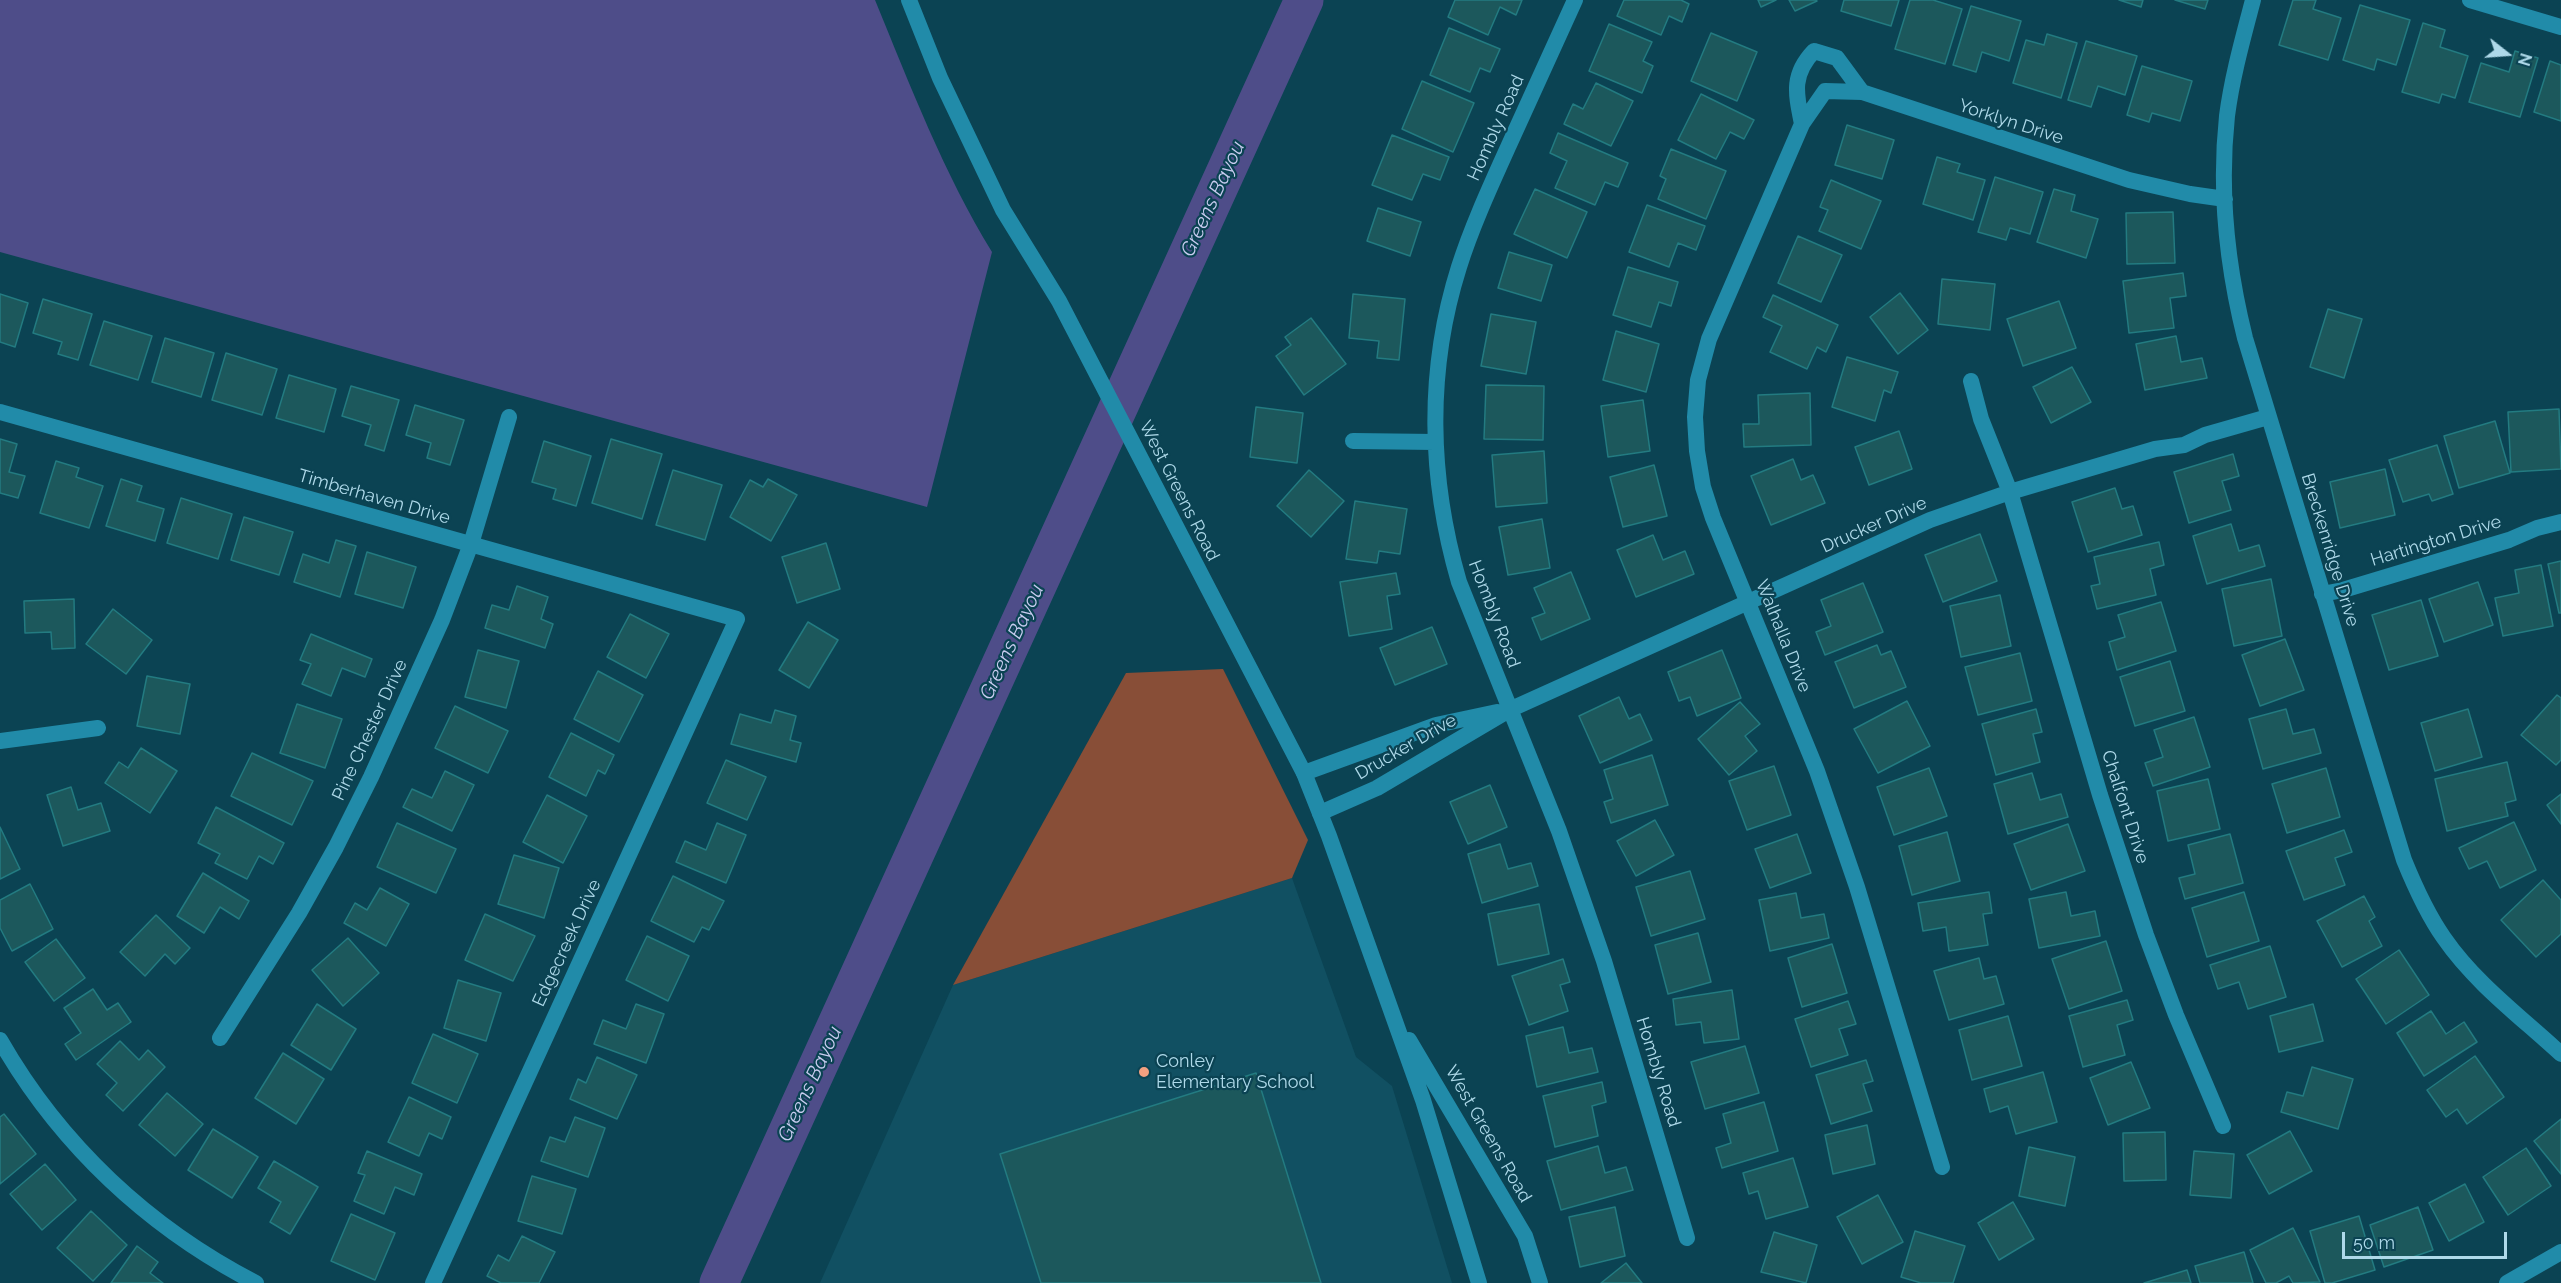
<!DOCTYPE html>
<style>
body{margin:0}
#map{position:relative;width:2561px;height:1283px;overflow:hidden;background:#0b4353;font-family:Raleway,sans-serif}
canvas{display:block}
.north{position:absolute;left:2477px;top:24px;width:60px;height:60px;-webkit-text-stroke:4px #0b4353;paint-order:stroke;rotate:107deg;font-size:16px;font-weight:700;line-height:24px;text-align:center;color:#aed9e9}
.north::after{content:'';display:block;margin:auto;width:21px;height:27px;background:#aed9e9;clip-path:polygon(50% 0,100% 100%,50% 72%,0 100%)}
.scale{position:absolute;left:2342px;top:1232px;width:165px;height:27px;box-sizing:border-box;border:3px solid #aed9e9;border-top:0;padding-left:8px;font-size:18px;line-height:21px;white-space:nowrap;color:#aed9e9;-webkit-text-stroke:4px #0b4353;paint-order:stroke}
</style>
<div id="map">
<canvas width="2561" height="1283"></canvas>
<div class="north">N</div>
<div class="scale">50 m</div>
</div>
<script>
const ctx = document.querySelector('canvas').getContext('2d');
ctx.lineJoin = 'round';
function fill(path, color) { ctx.fillStyle = color; ctx.fill(path, 'evenodd'); }
function stroke(path, color, width, dash) { ctx.strokeStyle = color; ctx.lineWidth = width; ctx.lineCap = dash ? 'butt' : 'round'; ctx.setLineDash(dash || []); ctx.stroke(path); }
function label(font, color, halo, rows, align = 'center') {
  ctx.font = font + ' Raleway,sans-serif'; ctx.lineWidth = 4.5; ctx.setLineDash([]); ctx.textBaseline = 'middle'; ctx.strokeStyle = halo; ctx.fillStyle = color; for (const [text, x, y, turn = 0] of rows) {
    ctx.save(); ctx.translate(x, y); ctx.rotate((+turn || 0) * Math.PI / 180); ctx.textAlign = isNaN(turn) ? turn : align; if (halo) ctx.strokeText(text, 0, 0); ctx.fillText(text, 0, 0); ctx.restore();
  }
}
fill(new Path2D(`
 M1292,878L1356,1057L1392,1086L1452,1283H820L953,985Z`), '#115062');
fill(new Path2D(`
 M1223,669L1308,840L1292,878L953,985L1126,673Z`), '#884e37');
fill(new Path2D(`
 M0,0H875C910,85 944,174 992,252L927,507L0,252Z`), '#4e4d89');
stroke(new Path2D(`
 M719,1283L1304,0`), '#4e4d89', 39);
const building = new Path2D(`
 M1455,0H1522L1516,15L1500,7L1488,35L1448,17Z
 M1624,0H1681L1689,4L1682,22L1669,16L1661,35L1617,16Z
 M1758,0H1776L1761,7Z
 M1789,0H1816L1817,1L1795,11Z
 M1844,0H1899L1891,26L1841,11Z
 M1910,0H1933L1962,9L1945,64L1895,49Z
 M2119,0H2143L2141,7Z
 M2175,0H2208L2205,9Z
 M2293,0H2316L2313,9L2341,18L2328,60L2279,45Z
 M2360,5L2410,20L2396,65L2377,59L2374,70L2343,60Z
 M1971,6L2021,21L2009,61L1982,52L1976,72L1953,65Z
 M2423,23L2445,30L2440,47L2468,56L2455,98L2442,94L2439,103L2402,92Z
 M1609,24L1652,42L1643,61L1653,66L1642,93L1589,71Z
 M1449,28L1500,49L1490,72L1480,68L1470,92L1430,75Z
 M1711,33L1757,52L1737,101L1691,81Z
 M2047,34L2077,43L2061,98L2013,83L2026,40L2044,45Z
 M2086,41L2137,56L2125,95L2098,86L2091,107L2068,100Z
 M2515,51L2538,58L2520,117L2469,102L2481,63L2509,72Z
 M2550,61L2561,65V121L2534,112Z
 M2142,66L2192,81L2180,121L2152,113L2149,122L2127,115Z
 M1422,81L1474,103L1453,152L1402,129Z
 M1596,83L1633,101L1611,146L1564,124L1573,104L1583,109Z
 M1701,94L1754,120L1744,139L1730,132L1716,159L1678,140Z
 M1847,125L1894,140L1882,179L1835,165Z
 M1558,133L1628,163L1618,187L1605,182L1595,205L1555,188L1567,161L1550,153Z
 M1392,135L1449,157L1440,180L1423,174L1412,200L1372,185Z
 M1671,149L1726,171L1706,219L1658,199L1666,179L1660,176Z
 M1937,157L1960,164L1957,172L1985,180L1973,220L1923,204Z
 M1995,177L2043,192L2030,234L2010,228L2006,240L1978,232Z
 M1831,180L1881,201L1861,249L1819,231L1828,210L1820,207Z
 M1535,189L1587,212L1567,258L1514,234Z
 M2054,189L2075,195L2071,211L2098,219L2086,258L2037,242Z
 M1647,205L1705,226L1696,250L1678,243L1669,267L1629,252Z
 M1378,208L1421,222L1410,256L1367,241Z
 M2173,212L2175,263L2127,264L2126,213Z
 M1798,236L1842,255L1821,302L1778,283Z
 M1509,252L1552,265L1541,301L1498,288Z
 M1628,267L1678,282L1671,306L1659,302L1651,327L1613,315Z
 M2183,273L2186,296L2170,298L2174,328L2129,333L2123,281Z
 M1942,279L1995,284L1990,330L1938,324Z
 M1900,293L1928,330L1898,354L1870,317Z
 M0,294L28,303L15,347L0,342Z
 M1353,294L1405,299L1399,360L1377,358L1379,341L1349,338Z
 M1773,295L1838,325L1826,352L1817,347L1807,369L1770,352L1782,326L1763,317Z
 M43,299L92,314L78,360L58,354L62,342L33,333Z
 M2059,301L2076,348L2023,366L2007,319Z
 M2328,309L2362,319L2344,378L2310,367Z
 M1491,314L1536,322L1526,374L1481,366Z
 M1311,318L1346,364L1304,395L1276,356L1291,345L1285,337Z
 M104,321L152,336L138,380L90,365Z
 M1616,331L1659,344L1646,392L1603,380Z
 M2176,336L2181,362L2202,358L2207,378L2145,390L2136,344Z
 M165,338L214,353L201,397L152,382Z
 M226,353L277,369L262,415L212,400Z
 M1847,357L1898,372L1891,393L1884,390L1875,421L1832,407Z
 M2072,367L2091,402L2051,423L2033,387Z
 M289,375L336,389L324,432L276,418Z
 M1486,385L1544,386L1543,440L1484,439Z
 M351,386L399,400L384,451L365,445L371,425L342,416Z
 M1810,393L1811,445L1744,447L1743,424H1759L1758,395Z
 M1643,400L1650,451L1608,457L1601,406Z
 M415,405L464,420L450,465L427,458L431,443L406,435Z
 M1256,407L1303,413L1297,463L1250,457Z
 M2559,409L2561,469L2511,472L2508,412Z
 M2495,421L2510,473L2459,488L2444,436Z
 M1899,431L1912,469L1869,485L1855,447Z
 M0,439L17,444L9,472L25,476L18,498L0,493Z
 M611,439L662,454L642,519L592,503Z
 M544,441L591,456L576,506L553,499L556,489L532,482Z
 M2437,445L2453,494L2432,501L2429,494L2403,502L2389,460Z
 M1544,451L1547,503L1496,507L1492,455Z
 M2233,454L2239,476L2222,481L2231,510L2189,523L2174,472Z
 M1793,459L1801,480L1813,475L1825,503L1771,525L1751,476Z
 M56,461L79,468L76,477L103,486L89,528L40,513Z
 M1654,465L1667,516L1623,527L1610,477Z
 M2385,469L2395,515L2340,528L2330,482Z
 M673,470L722,485L705,540L656,525Z
 M1309,470L1344,501L1311,537L1277,506Z
 M121,479L142,486L137,501L164,509L155,541L106,526Z
 M768,479L797,495L771,541L730,517L750,480L763,487Z
 M2115,488L2122,509L2133,506L2142,535L2088,552L2072,502Z
 M181,498L232,514L218,559L167,543Z
 M1355,501L1407,509L1400,554L1379,551L1377,563L1346,559Z
 M244,517L293,532L279,575L231,560Z
 M1542,519L1550,568L1508,575L1499,527Z
 M2231,524L2239,551L2259,545L2265,566L2207,584L2193,536Z
 M1980,534L1997,581L1943,602L1925,555Z
 M1653,535L1663,560L1685,551L1694,574L1636,597L1617,550Z
 M336,540L356,546L340,597L294,582L303,554L329,563Z
 M2159,542L2164,565L2150,569L2156,595L2097,609L2091,586L2100,584L2094,557Z
 M826,543L840,589L797,603L782,557Z
 M367,552L416,567L403,608L355,594Z
 M2561,561V613H2559L2548,564Z
 M2541,565L2553,626L2503,636L2495,598L2519,593L2515,570Z
 M1571,572L1590,619L1541,640L1532,618L1545,613L1534,588Z
 M1396,573L1400,594L1387,596L1392,629L1349,636L1340,582Z
 M2271,579L2282,636L2234,646L2222,589Z
 M2478,582L2493,625L2444,642L2429,599Z
 M1863,583L1883,632L1825,655L1816,632L1831,626L1821,600Z
 M517,586L548,597L541,619L553,624L545,648L485,628L492,605L509,610Z
 M2000,595L2011,646L1961,657L1950,606Z
 M74,599L75,648L52,649L51,632L25,633L24,601Z
 M2421,600L2438,656L2389,670L2372,615Z
 M2161,602L2176,651L2117,670L2109,642L2125,637L2118,615Z
 M113,609L152,640L126,674L86,644Z
 M630,614L669,634L646,678L607,657Z
 M808,622L838,640L809,688L779,670Z
 M1432,627L1447,664L1395,685L1380,648Z
 M311,634L372,659L365,677L342,668L331,696L302,684L311,664L300,660Z
 M2285,639L2304,690L2260,706L2242,655Z
 M1877,645L1881,655L1891,651L1906,687L1854,708L1835,662Z
 M478,650L519,661L506,708L465,697Z
 M1722,650L1741,698L1697,716L1690,697L1679,701L1668,672Z
 M2020,653L2032,701L1978,715L1965,667Z
 M2170,661L2185,711L2135,726L2120,677Z
 M598,671L643,695L619,742L574,719Z
 M147,676L190,684L180,734L137,726Z
 M2557,695L2561,698V760L2556,765L2521,735Z
 M1619,697L1629,719L1640,714L1652,740L1600,763L1579,716Z
 M1907,701L1930,746L1878,773L1854,729Z
 M1740,702L1760,724L1745,736L1757,751L1729,775L1698,739Z
 M297,704L342,719L325,768L280,753Z
 M455,706L508,731L488,773L435,748Z
 M2036,709L2042,732L2033,734L2040,762L1996,775L1982,724Z
 M2286,709L2293,734L2314,729L2321,753L2263,769L2249,719Z
 M2468,709L2482,757L2435,771L2421,723Z
 M775,710L796,716L790,740L801,743L796,762L731,744L740,714L771,723Z
 M2194,717L2210,767L2153,786L2145,763L2163,757L2154,730Z
 M571,733L614,755L605,774L598,770L586,796L549,777Z
 M141,748L177,771L150,813L105,783L119,762L128,768Z
 M252,753L313,781L292,825L231,796Z
 M1652,755L1668,805L1611,823L1604,802L1613,799L1604,770Z
 M726,760L766,777L747,820L707,803Z
 M2507,762L2516,800L2505,803L2508,816L2447,831L2435,779Z
 M1774,766L1791,815L1747,830L1729,781Z
 M1929,768L1947,816L1894,835L1877,787Z
 M2326,768L2340,817L2287,833L2272,784Z
 M445,771L474,785L452,831L403,807L412,789L432,798Z
 M2032,773L2040,800L2061,794L2068,817L2008,834L1994,784Z
 M2208,779L2220,829L2168,841L2157,791Z
 M1490,785L1507,827L1468,844L1450,802Z
 M71,787L78,810L101,803L110,831L63,846L47,795Z
 M2561,794V824L2547,805Z
 M547,795L587,816L563,863L523,842Z
 M216,807L284,843L273,864L259,856L247,879L215,863L220,854L198,843Z
 M1655,820L1674,855L1636,876L1617,841Z
 M2514,822L2536,870L2500,888L2487,861L2469,869L2459,848Z
 M397,823L456,849L436,893L377,867Z
 M717,823L746,835L726,883L676,862L685,841L706,850Z
 M2068,824L2085,871L2031,890L2014,844Z
 M0,827L20,869L0,879Z
 M2344,830L2352,852L2335,858L2345,885L2304,900L2286,851Z
 M1947,832L1960,881L1912,895L1899,846Z
 M1797,834L1811,873L1770,888L1755,849Z
 M2230,834L2243,883L2185,899L2179,878L2195,874L2188,845Z
 M1500,844L1508,869L1531,863L1538,886L1482,903L1468,854Z
 M514,855L559,868L544,918L498,904Z
 M1690,871L1705,919L1651,936L1636,887Z
 M203,873L249,901L239,919L220,907L204,933L177,916Z
 M673,876L724,901L709,930L702,927L694,942L651,921Z
 M2543,880L2561,900V934L2536,957L2501,920Z
 M30,884L53,929L12,951L0,928V900Z
 M380,888L409,904L386,946L344,923L355,903L367,910Z
 M1989,892L1992,913L1983,914L1988,945L1949,951L1946,927L1923,931L1918,903Z
 M2066,892L2071,916L2095,911L2100,936L2039,948L2029,899Z
 M2244,892L2259,941L2207,957L2192,908Z
 M1796,893L1801,918L1824,914L1829,938L1770,951L1759,900Z
 M2364,896L2375,917L2369,921L2382,946L2342,967L2317,921Z
 M1539,904L1549,954L1498,965L1488,914Z
 M485,914L535,936L513,981L465,960Z
 M156,915L190,948L175,964L165,954L145,976L120,952Z
 M1698,933L1711,982L1668,994L1655,945Z
 M647,936L689,956L668,1001L626,980Z
 M348,938L379,973L343,1006L312,970Z
 M56,939L85,978L54,1001L25,962Z
 M2106,941L2122,991L2069,1009L2052,959Z
 M1832,944L1847,993L1802,1007L1788,958Z
 M2270,946L2286,997L2248,1009L2239,982L2218,989L2210,965Z
 M2399,950L2429,995L2386,1024L2356,979Z
 M1979,958L1984,979L1996,976L2004,1004L1949,1020L1934,971Z
 M1563,959L1570,982L1560,985L1568,1011L1529,1025L1512,976Z
 M458,980L501,993L486,1041L444,1028Z
 M93,989L107,1010L118,1003L131,1022L76,1060L65,1044L81,1033L64,1008Z
 M1732,990L1739,1039L1704,1043L1701,1022L1676,1025L1673,999Z
 M2127,1000L2133,1020L2117,1025L2125,1055L2083,1067L2069,1016Z
 M1848,1001L1856,1024L1839,1029L1848,1055L1811,1067L1795,1019Z
 M317,1004L356,1029L331,1070L291,1045Z
 M636,1004L664,1014L646,1063L594,1044L603,1020L626,1029Z
 M2313,1004L2323,1041L2279,1052L2270,1016Z
 M2431,1011L2446,1034L2464,1022L2477,1042L2424,1076L2397,1033Z
 M2008,1016L2022,1066L1972,1080L1959,1030Z
 M1563,1027L1569,1053L1592,1048L1598,1072L1537,1087L1526,1036Z
 M433,1034L478,1054L457,1103L412,1083Z
 M120,1041L139,1060L148,1050L165,1067L123,1111L106,1095L117,1083L97,1064Z
 M1745,1046L1759,1093L1705,1109L1691,1062Z
 M283,1053L324,1079L296,1124L255,1098Z
 M2475,1056L2504,1097L2467,1124L2457,1109L2446,1117L2427,1090Z
 M597,1057L637,1075L617,1119L570,1099L578,1079L586,1083Z
 M1866,1060L1873,1081L1863,1084L1872,1111L1831,1124L1816,1075Z
 M2131,1062L2150,1108L2108,1125L2090,1078Z
 M2312,1067L2353,1079L2338,1129L2281,1112L2287,1092L2303,1096Z
 M2043,1072L2057,1122L2016,1134L2008,1106L1990,1112L1984,1089Z
 M1256,1073L1321,1283H1041L1000,1154Z
 M1602,1082L1606,1102L1592,1106L1598,1136L1555,1147L1543,1096Z
 M167,1093L203,1124L175,1156L139,1125Z
 M409,1097L451,1117L442,1139L429,1133L419,1156L388,1142Z
 M1764,1102L1778,1151L1722,1168L1716,1148L1731,1143L1723,1114Z
 M4,1114L36,1154L0,1184V1117Z
 M575,1117L605,1128L588,1177L541,1161L550,1137L565,1142Z
 M2561,1119V1174L2534,1141Z
 M1867,1125L1875,1164L1833,1174L1825,1135Z
 M213,1129L258,1157L232,1198L188,1170Z
 M2290,1131L2312,1171L2269,1194L2247,1155Z
 M2165,1132L2166,1180L2124,1181L2123,1133Z
 M1598,1146L1605,1173L1626,1167L1633,1190L1561,1210L1547,1161Z
 M2029,1147L2075,1157L2065,1206L2019,1196Z
 M2526,1148L2551,1186L2508,1215L2483,1177Z
 M367,1151L422,1174L414,1195L395,1187L384,1214L354,1201L365,1175L358,1173Z
 M2194,1151L2234,1154L2231,1198L2190,1195Z
 M1793,1158L1808,1207L1766,1219L1758,1191L1749,1194L1743,1173Z
 M274,1161L318,1187L290,1234L270,1222L281,1202L258,1188Z
 M45,1164L76,1200L42,1230L10,1194Z
 M532,1176L576,1189L562,1234L518,1221Z
 M2465,1184L2484,1222L2449,1241L2429,1203Z
 M1878,1195L1903,1242L1862,1264L1837,1217Z
 M2013,1202L2034,1239L1999,1260L1978,1223Z
 M1615,1207L1625,1256L1580,1267L1569,1217Z
 M2418,1207L2433,1250L2384,1267L2370,1225Z
 M91,1211L127,1245L93,1281L57,1248Z
 M351,1214L395,1233L375,1280L331,1261Z
 M2359,1216L2375,1270L2332,1283H2325L2310,1231Z
 M2293,1228L2320,1282L2293,1283L2289,1276L2276,1283H2266L2250,1250Z
 M1915,1231L1965,1246L1953,1283H1921L1901,1277Z
 M1774,1232L1817,1245L1806,1283L1761,1272Z
 M522,1236L555,1252L539,1283H501L487,1276L498,1255L509,1261Z
 M137,1246L158,1262L150,1273L163,1283H111Z
 M2244,1252L2253,1283H2200L2195,1266Z
 M1626,1263L1642,1283H1601Z
 M2187,1270L2191,1283H2144Z`);
fill(building, '#1c585c');
stroke(building, '#237b81', 1.5);
stroke(new Path2D(`
 M1575,0C1553,48 1531,97 1509,145C1491,185 1472,226 1459,267C1426,371 1429,479 1459,582L1559,831L1604,961L1687,1238
 M2253,0C2243,38 2232,77 2227,116C2219,190 2227,266 2245,338L2404,860C2415,887 2427,914 2444,938C2475,983 2521,1017 2561,1054
 M2470,0L2561,27
 M1802,124C1796,94 1791,75 1814,51L1837,58L1862,92
 M1971,381L1981,419L2010,492L2100,795L2146,935L2176,1015L2223,1126
 M0,412L737,619L433,1283
 M1353,441L1435,442
 M2322,594L2343,590L2509,540L2537,528L2561,522
 M0,741L98,728
 M1304,773L1436,725L1497,712
 M1320,813L1377,788L1509,710L1930,520L2010,492L2155,449L2184,445L2205,435L2268,417
 M220,1038L299,913L336,847L371,777L442,620L471,544L509,417
 M0,1040C60,1145 149,1228 256,1283
 M1942,1167L1857,887L1817,771L1713,518L1703,487L1697,451L1695,417L1698,380L1709,339L1802,124L1825,91L1862,92L2129,180L2190,194L2225,199
 M2507,1283L2561,1252`), '#218ba9', 16);
stroke(new Path2D(`
 M909,0L940,78L1003,210L1059,301L1304,773L1329,836L1423,1100L1479,1283
 M1409,1040L1525,1236L1540,1283`), '#218ba9', 16);
for (const [x, y, r, color] of [
 [1144,1072,6,"#f2a080"]
]) { const dot = new Path2D(); dot.arc(x, y, r, 0, 2 * Math.PI); ctx.fillStyle = color; ctx.fill(dot); stroke(dot, '#0b4353', 2); }
label('18px', '#aed9e9', '#0b4353', [
 ["Yorklyn Drive",2011,122,18],
 ["Hombly Road",1496,128,-66],
 ["West Greens Road",1179,491,63],
 ["Timberhaven Drive",374,497,16],
 ["Drucker Drive",1874,525,-24],
 ["Hartington Drive",2436,541,-17],
 ["Breckenridge Drive",2330,550,73],
 ["Hombly Road",1494,614,69],
 ["Walhalla Drive",1783,636,68],
 ["Pine Chester Drive",370,730,-65],
 ["Drucker Drive",1406,747,-30],
 ["Chalfont Drive",2125,807,72],
 ["Edgecreek Drive",567,943,-65],
 ["Hombly Road",1658,1072,73],
 ["West Greens Road",1488,1134,60]
]);
label('18px', '#aed9e9', '#0b4353', [
 ["Conley",1156,1062],
 ["Elementary School",1156,1083]
], 'left');
label('italic 20px', '#c9ccf0', '#0b4353', [
 ["Greens Bayou",1213,199,-65],
 ["Greens Bayou",1012,642,-65],
 ["Greens Bayou",810,1084,-65]
]);
</script>
